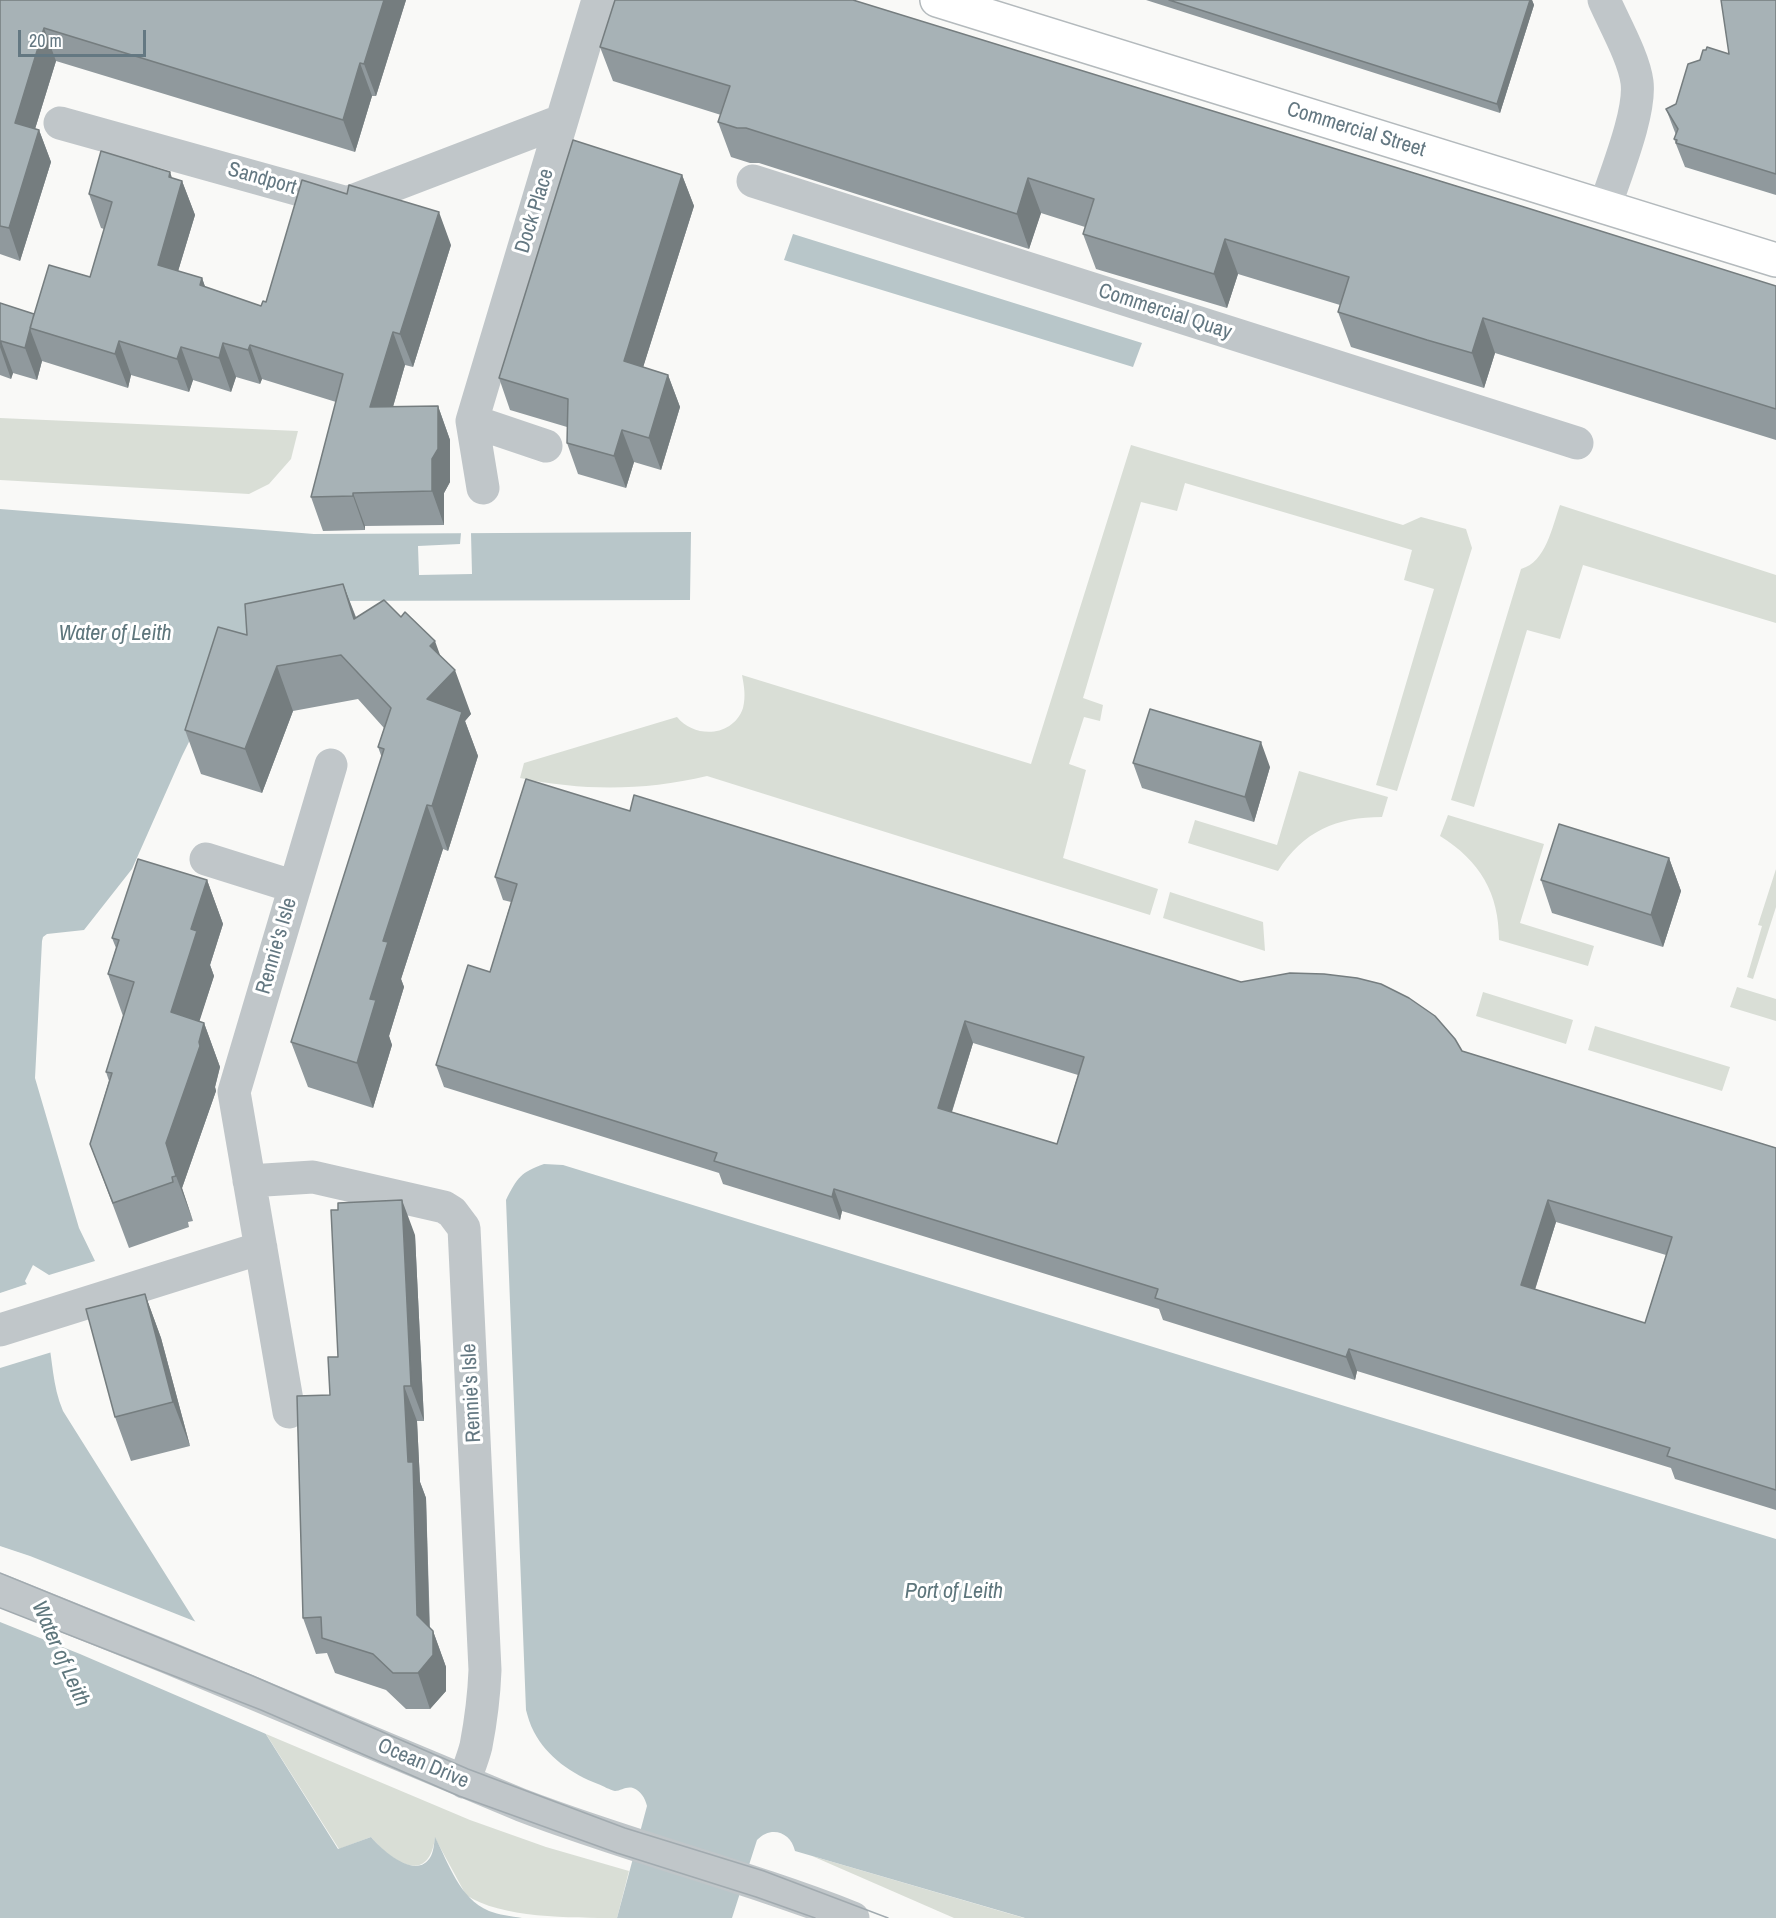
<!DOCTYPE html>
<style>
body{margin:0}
#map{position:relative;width:1776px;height:1918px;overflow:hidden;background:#f9f9f7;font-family:"Archivo Narrow",sans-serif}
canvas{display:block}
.scale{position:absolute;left:18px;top:30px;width:128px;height:27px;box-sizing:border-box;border:3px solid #647882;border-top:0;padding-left:8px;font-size:18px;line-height:21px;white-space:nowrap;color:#647882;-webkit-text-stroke:4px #fff;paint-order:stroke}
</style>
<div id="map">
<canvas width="1776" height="1918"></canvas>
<div class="scale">20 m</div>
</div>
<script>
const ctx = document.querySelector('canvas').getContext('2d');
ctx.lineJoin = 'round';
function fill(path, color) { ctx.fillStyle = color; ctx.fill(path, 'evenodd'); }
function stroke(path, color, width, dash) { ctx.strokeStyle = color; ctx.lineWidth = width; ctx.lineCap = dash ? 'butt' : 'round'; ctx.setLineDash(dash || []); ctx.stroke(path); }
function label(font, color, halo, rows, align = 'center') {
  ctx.font = font + ' "Archivo Narrow",sans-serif'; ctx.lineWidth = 6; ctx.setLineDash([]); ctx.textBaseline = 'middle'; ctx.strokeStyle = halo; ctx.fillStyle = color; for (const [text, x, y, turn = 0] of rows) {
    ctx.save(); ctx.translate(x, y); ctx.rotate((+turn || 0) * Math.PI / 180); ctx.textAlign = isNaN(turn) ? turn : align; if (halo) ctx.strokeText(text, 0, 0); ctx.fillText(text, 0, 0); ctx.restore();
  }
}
fill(new Path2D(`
 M0,418L298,431L291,459L269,484L249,494L0,480Z
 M1131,445L1403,525L1421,517L1466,529L1472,548L1397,791L1376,785L1434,589L1404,580L1412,550L1185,483L1177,511L1141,502L1083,698L1103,705L1100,721L1084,717L1069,764L1086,770L1063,858L1158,889L1150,915L707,776C644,791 583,791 520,778L524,763L677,717C695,739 733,737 743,708C746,696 744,686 742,675L1031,764Z
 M1560,505L1776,575V623L1583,565L1560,639L1527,630L1474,807L1451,800L1521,569C1546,562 1552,527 1560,505Z
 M1299,771L1388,797L1382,817C1337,817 1303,831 1278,871L1188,843L1195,820L1277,845Z
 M1448,815L1544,844L1520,923L1594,946L1588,966L1499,940C1499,893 1480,861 1440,836Z
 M1776,869V907L1753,979L1747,977L1762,926L1758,925Z
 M1170,892L1263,922L1265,951L1163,918Z
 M1737,987L1776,999V1021L1730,1007Z
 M1483,992L1573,1020L1566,1044L1476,1016Z
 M1595,1026L1730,1067L1722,1091L1588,1050Z
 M266,1734L470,1820L546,1847L629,1871L617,1918C571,1918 500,1918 466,1895L435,1838C428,1887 391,1861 371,1837L339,1849Z
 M812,1856L1024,1918H954Z`), '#d9ded6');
fill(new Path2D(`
 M793,234L1142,343L1133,367L784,260Z
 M0,509L314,534L691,532L690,600L324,601L250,629L235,649L182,756L132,869L84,930L47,934L43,937L42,941L35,1078L79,1228L95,1261L49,1275L33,1265L25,1281C35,1297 42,1316 47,1333C53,1360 52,1385 63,1411L338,1849L371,1837C382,1850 417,1882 431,1856C434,1850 434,1843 435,1837C449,1864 459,1898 489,1911C499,1915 511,1916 522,1918H0Z
 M544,1164L563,1165L1776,1539V1918H1025L795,1851C791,1832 771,1825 757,1840L732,1918H617L647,1806C645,1798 641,1791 633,1788C626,1786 621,1791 615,1791C610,1790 603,1786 598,1784C572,1774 547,1757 534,1732C530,1725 528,1717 526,1710L506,1200C517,1178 521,1172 544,1164Z`), '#b8c6c9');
fill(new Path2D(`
 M461,533H471L472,574L419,575L418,546L460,544Z
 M30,1283L44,1313L49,1332L52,1352L0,1368V1293Z
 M0,1546L30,1556L199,1623L264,1726L266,1734L80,1654L0,1622Z`), '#f9f9f7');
const major = new Path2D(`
 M937,0L1776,260`);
stroke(major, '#b4babd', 36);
stroke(new Path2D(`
 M1604,0C1614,23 1634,58 1637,82C1641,113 1615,175 1605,207
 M60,123L347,203L561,121
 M753,181L1577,443
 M472,421L546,446
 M483,488L472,421L598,0
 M206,859L295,887
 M249,1181L313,1177L444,1207L452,1212L464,1228L485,1670C484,1696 481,1720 476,1746C473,1758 468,1770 464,1782
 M0,1330L261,1248
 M289,1412L234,1092L331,765
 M0,1590L169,1658L521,1805C630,1847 744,1875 853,1918`), '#c0c6c9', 33);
stroke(major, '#fff', 33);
stroke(new Path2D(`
 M0,1573L253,1676L468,1769L625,1828L764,1871L888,1918
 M0,1608L261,1710L459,1796L617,1853L756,1897L815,1918`), '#a1aaaf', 1.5);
fill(new Path2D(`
 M0,0H406L376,96H372L355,152L56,61L35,129L39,130L51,162L20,261L0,254Z
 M1146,0H1532L1534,5L1500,113Z
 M1776,0V195L1685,167L1674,139L1676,135L1666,109L1676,104L1729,54Z
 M600,47L1776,286V440L1495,353L1484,388L1351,347L1338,312L1340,305L1238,274L1227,308L1096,269L1083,234L1085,227L1041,213L1029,249L759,163H750L731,157L718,122L721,115L613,81Z
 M682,175L694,206L643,367L668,375L680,407L661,470L634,462L626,488L578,474L567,443V427L510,410L499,378Z
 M172,178L182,181L195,215L178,271L202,278L205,287L261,306L266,302L451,245L413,367L405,365L393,407L438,406L450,440V482L444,493V525L365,526V530L323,531L311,497L336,402L262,379L260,384L236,377L231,392L193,380L189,392L131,375L128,388L42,361L37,380L13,373L11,379L0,375V303L34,314L90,277L104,229L101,228L89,194Z
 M343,584L356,617L440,655L471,714L465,721L478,756L448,851L443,849L401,979L404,987L389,1036L392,1045L373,1108L308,1087L291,1042L382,758L378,747L384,728L358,699L293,711L262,793L201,774L185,730L247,635Z
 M1133,763L1270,767L1254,822L1142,788Z
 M630,811L1462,1051L1776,1148V1510L1675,1479L1671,1468L1357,1371L1355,1380L1163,1320L1159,1309L842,1211L840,1220L723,1184L719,1173L444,1087L436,1065L490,972L511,902L503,900L495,877ZM973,1043L1078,1075L1057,1144L952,1112ZM1556,1222L1666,1255L1645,1323L1535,1290Z
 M1669,858L1681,891L1663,947L1552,913L1541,880Z
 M207,880L223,924L210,965L214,976L199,1021L204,1023L220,1067L215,1087L216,1091L182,1188L193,1221L188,1222L189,1227L129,1248L90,1144L109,1081L106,1072L123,1016L108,974L116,948L112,938Z
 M415,1235L424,1421H417L420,1482L426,1498L430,1628L433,1631L446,1667V1691L430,1709H406L386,1690L335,1673L327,1653L316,1654L303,1618L330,1395Z
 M145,1294L161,1338L190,1446L131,1461L115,1417Z`), '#90999d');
fill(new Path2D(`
 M384,0H406L376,96L364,64Z
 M1530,0H1532L1534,5L1500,113L1497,104Z
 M44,28L56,61L27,155L15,123Z
 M360,63L372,96L355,152L343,120Z
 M39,130L51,162L20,261L9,228Z
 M170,172L178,195L182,181L195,215L170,298L158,265Z
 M682,175L694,206L635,393L624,361Z
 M1028,178L1041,213L1029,249L1017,214Z
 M439,212L451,245L413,367L400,334Z
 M1225,239L1238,274L1227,308L1214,274Z
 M202,278L214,311L200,285Z
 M1483,318L1495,353L1484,388L1472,353Z
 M30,329L42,361L37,380L25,348Z
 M393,332L405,365L383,441L370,407Z
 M1,341L13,373L11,379L0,347Z
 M119,341L131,375L128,388L115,354Z
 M223,343L236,377L231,392L219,358Z
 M250,345L262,379L260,384L248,350Z
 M181,347L193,380L189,392L177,359Z
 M668,375L680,407L661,470L649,438Z
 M438,406L450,440V482L444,493V525L432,491V459Z
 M622,430L634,462L626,488L614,456Z
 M353,493L365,526V530L353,496Z
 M343,584L360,629L354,619Z
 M435,641L448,677L455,670L471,714L465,721L478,756L448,851L432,806L427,699L430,646Z
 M277,666L293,711L262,793L245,749Z
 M1261,742L1270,767L1254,822L1245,797Z
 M427,805L443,849L401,979L404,987L389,1036L392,1045L373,1108L357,1063L383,941Z
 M1669,858L1681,891L1663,947L1651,915Z
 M207,880L223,924L210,965L214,976L188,1057L171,1012L191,929Z
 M965,1021L973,1043L946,1130L938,1108Z
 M204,1023L220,1067L215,1087L216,1091L182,1188L193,1221L176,1176L166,1143Z
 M834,1189L842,1211L840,1220L832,1197Z
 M402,1200L415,1235L424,1421L411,1386Z
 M1548,1200L1556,1222L1529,1308L1521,1285Z
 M145,1294L161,1338L190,1446L173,1402Z
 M1349,1349L1357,1371L1355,1380L1346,1357Z
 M404,1386L417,1421L420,1482L426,1498L430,1651L417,1615Z
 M433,1631L446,1667V1691L430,1709L418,1673Z`), '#757d7f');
const building = new Path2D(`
 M0,0H384L364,64L360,63L343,120L44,28L15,123L39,130L9,228L0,226Z
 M615,0H853L1521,206L1776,286V409L1483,318L1472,353L1427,340L1338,312L1349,277L1225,239L1214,274L1083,234L1094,199L1028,178L1017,214L746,128H737L718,122L730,86L600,47Z
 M1169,0H1530L1497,104Z
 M1721,0H1776V174L1676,143L1677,140L1674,139L1678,129L1666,109L1676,104L1688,64L1700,60L1703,50H1706L1707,47L1729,54Z
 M573,140L682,175L624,361L668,375L649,438L622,430L614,456L567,443L568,399L499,378Z
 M101,151L170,172L169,177L182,181L158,265L202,278L200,285L261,306L263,301L266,302L302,180L347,194L349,185L439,212L400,334L393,332L370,407L438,406V449L432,459V491L353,493V496L311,497L343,374L250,345L248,350L223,343L219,358L181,347L177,359L119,341L115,354L30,328L49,265L90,277L112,202L89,194Z
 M0,303L34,314L25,348L1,341L0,345Z
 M343,584L354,619L384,600L401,617L405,612L435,641L430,646L455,670L427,699L462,712L432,806L427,805L383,941L388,942L370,999L376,1000L357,1063L291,1042L384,749L378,747L391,708L341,655L277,666L245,749L185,730L218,627L247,635L245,604Z
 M1150,709L1261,742L1245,797L1133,763Z
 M526,779L630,811L634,795L1241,982L1290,973L1324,974L1357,978L1381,984L1409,998L1435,1016L1455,1039L1462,1051L1776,1148V1490L1667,1456L1670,1448L1349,1349L1346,1357L1155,1298L1158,1289L834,1189L832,1197L714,1161L717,1153L436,1065L468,965L490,972L517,884L495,877ZM965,1021L1084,1057L1057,1144L938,1108ZM1548,1200L1672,1237L1645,1323L1521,1285Z
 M1559,824L1669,858L1651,915L1541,880Z
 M138,859L207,880L191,929L197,931L171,1012L204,1023L199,1042L200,1046L166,1143L176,1176L172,1177L173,1182L113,1203L90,1144L112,1073L106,1072L134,982L108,974L119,940L112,938Z
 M402,1200L411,1386H404L408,1462H413L417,1615L433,1631V1655L418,1673H393L373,1654L322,1638L321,1617L303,1618L297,1396L330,1395L328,1357H338L331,1210H338V1203Z
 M145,1294L173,1402L115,1417L86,1309Z`);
fill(building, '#a7b2b6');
stroke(building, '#757d7f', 1.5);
label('21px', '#647882', '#fff', [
 ["Commercial Street",1356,130,17],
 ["Sandport",262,179,16],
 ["Dock Place",535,211,-73],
 ["Commercial Quay",1165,312,18],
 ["Rennie's Isle",277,946,-74],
 ["Rennie's Isle",472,1393,-93],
 ["Ocean Drive",423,1764,23]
]);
label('italic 22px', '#5e767c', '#fff', [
 ["Water of Leith",115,634],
 ["Port of Leith",954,1592],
 ["Water of Leith",60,1654,66]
]);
</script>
